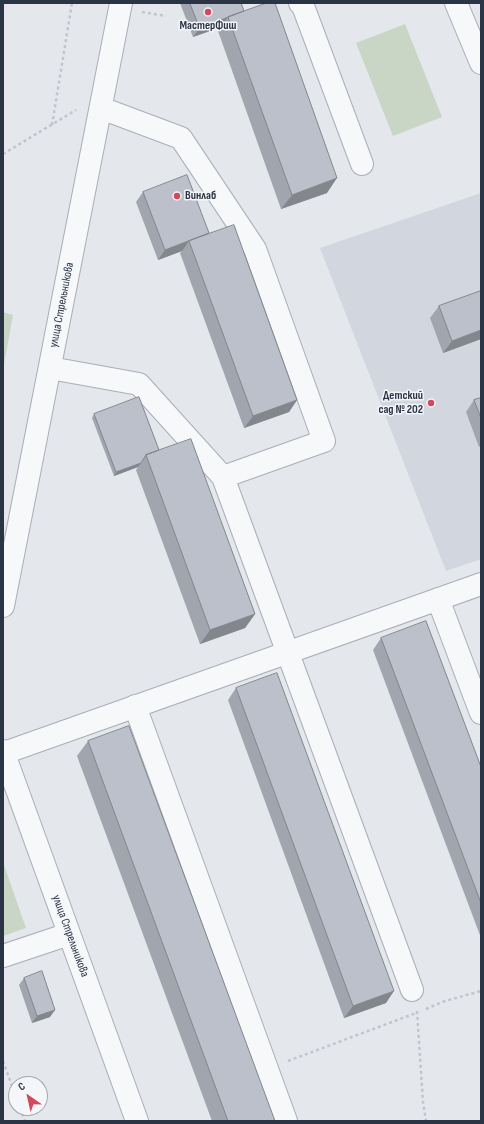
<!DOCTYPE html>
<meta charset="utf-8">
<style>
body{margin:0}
#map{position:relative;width:484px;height:1124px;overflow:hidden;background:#e4e7ec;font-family:"Sofia Sans Condensed",sans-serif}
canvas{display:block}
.frame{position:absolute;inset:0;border:4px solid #2b3445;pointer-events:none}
.north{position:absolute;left:8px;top:1076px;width:40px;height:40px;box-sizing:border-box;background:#f4f6f9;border:1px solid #a4a8b1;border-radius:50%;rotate:326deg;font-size:11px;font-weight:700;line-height:16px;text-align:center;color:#2b3445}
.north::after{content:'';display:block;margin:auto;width:14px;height:18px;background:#d1495b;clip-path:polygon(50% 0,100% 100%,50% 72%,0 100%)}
</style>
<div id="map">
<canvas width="484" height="1124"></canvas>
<div class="frame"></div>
<div class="north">С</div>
</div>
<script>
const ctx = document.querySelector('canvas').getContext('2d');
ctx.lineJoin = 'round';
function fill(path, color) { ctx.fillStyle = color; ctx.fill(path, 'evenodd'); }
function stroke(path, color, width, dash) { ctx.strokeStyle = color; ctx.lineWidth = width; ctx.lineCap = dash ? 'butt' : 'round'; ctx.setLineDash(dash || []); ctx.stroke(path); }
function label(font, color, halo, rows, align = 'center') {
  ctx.font = font + ' "Sofia Sans Condensed",sans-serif'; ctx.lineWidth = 3; ctx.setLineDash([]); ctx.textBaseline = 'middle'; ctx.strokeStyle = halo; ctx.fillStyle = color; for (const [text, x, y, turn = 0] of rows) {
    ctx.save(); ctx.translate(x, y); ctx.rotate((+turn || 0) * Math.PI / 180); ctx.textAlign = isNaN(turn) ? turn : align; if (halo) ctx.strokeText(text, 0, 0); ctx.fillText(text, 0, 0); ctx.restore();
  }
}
fill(new Path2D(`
 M481,193V559L446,571L320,248Z`), '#d2d6de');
fill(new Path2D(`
 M405,24L442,117L393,136L356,43Z
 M3,312L13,315L3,370Z
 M3,862L26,928L3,936Z`), '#c9d6c5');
const minor = new Path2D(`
 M300,3L303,6L362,164
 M456,3L481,63
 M101,108L181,138L255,249L324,441L223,477
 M50,368L139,384L223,477L412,990
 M438,599L481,713
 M3,606L121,3
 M135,706L286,1121
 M3,751L137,1121
 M4,753L481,584
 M3,956L69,934`);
stroke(minor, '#a9aeb7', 24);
stroke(new Path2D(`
 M142,12L166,16
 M52,125L72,3
 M3,154L76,110
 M426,1009L445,1001L481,991
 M417,1011L423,1102L426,1121
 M3,1061L16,1097
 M288,1061L416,1013
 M20,1108L25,1121`), '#c2c5cb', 2.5, [3, 3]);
stroke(minor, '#f7f8fa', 22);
fill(new Path2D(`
 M180,3H241L244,11L327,193L281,209L218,31L221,27L193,37Z
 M143,192L209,233V234L297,400L289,412L244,428L180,253L182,251L158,260L136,202Z
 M439,306L481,339L443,353L430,318Z
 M481,398V446L479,447L466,412L474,400Z
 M94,414L159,450L255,614L245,628L200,644L136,470L138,467L114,476L92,418Z
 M381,638L481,767V938L373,650Z
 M236,688L386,1003L344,1018L228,700Z
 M88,741L275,1121H212L77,756Z
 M24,978L50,1017L32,1023L19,985Z`), '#a1a5ae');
fill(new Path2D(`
 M228,17L221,27L193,37L200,28Z
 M337,178L327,193L281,209L292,195Z
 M209,233L202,243L189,241L182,251L158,260L165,250Z
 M481,330V339L443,353L452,341Z
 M297,400L289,412L244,428L253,416Z
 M141,463L138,467L114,476L116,472Z
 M255,614L245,628L200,644L210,630Z
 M394,991L386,1003L344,1018L353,1006Z
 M55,1010L50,1017L32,1023L37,1016Z`), '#83868d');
const building = new Path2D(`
 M190,3H241L244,11L200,28Z
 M267,3H275L337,178L292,195L228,17Z
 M187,175L209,233L165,250L143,192Z
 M234,225L297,400L253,416L189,241Z
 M481,291V330L452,341L439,306Z
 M139,397L159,450L146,455L141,463L116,472L94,414Z
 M481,398V418L474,400Z
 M191,439L255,614L210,630L146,455Z
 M426,621L481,767V903L381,638Z
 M277,673L394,991L353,1006L236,688Z
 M129,726L275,1121H228L88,741Z
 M42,971L55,1010L37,1016L24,978Z`);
fill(building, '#bbc0ca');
stroke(building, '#83868d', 1);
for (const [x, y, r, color] of [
 [208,12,4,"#d1495b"],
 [177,196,4,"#d1495b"],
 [431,403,4,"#d1495b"]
]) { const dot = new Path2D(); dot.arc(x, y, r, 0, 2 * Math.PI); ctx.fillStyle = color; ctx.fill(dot); stroke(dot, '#f4f6f9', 1.5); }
label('bold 12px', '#2b3445', '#f4f6f9', [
 ["МастерФиш",208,26],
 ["Винлаб",185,196,"left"],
 ["Детский",423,396,"right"],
 ["сад № 202",423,410,"right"]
]);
label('12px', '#2b3445', '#f4f6f9', [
 ["улица Стрельникова",62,305,-79],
 ["улица Стрельникова",70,936,70]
]);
</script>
